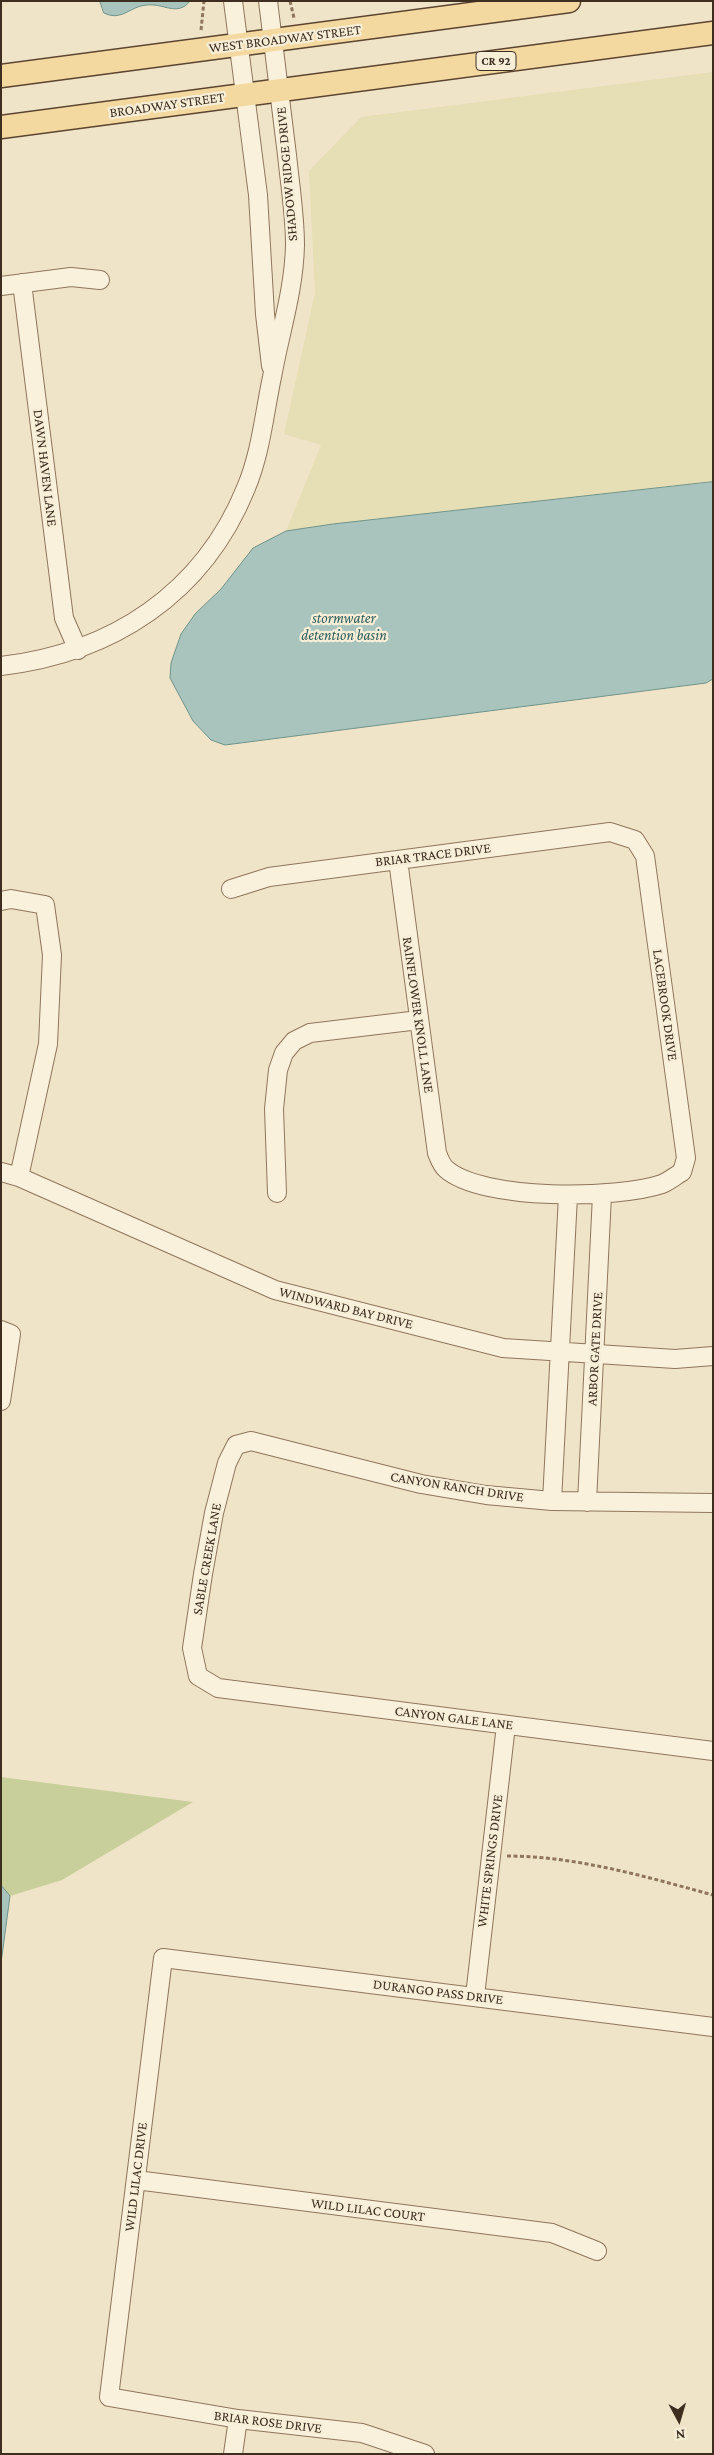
<!DOCTYPE html>
<style>
body{margin:0}
#map{position:relative;width:714px;height:2455px;overflow:hidden;background:#f0e4c8;font-family:"Crimson Pro",serif}
canvas{display:block}
.frame{position:absolute;inset:0;border:2px solid #3d2e20;pointer-events:none}
.north{position:absolute;left:654px;top:2395px;width:50px;height:50px;-webkit-text-stroke:4px #f7eed8;paint-order:stroke;rotate:174deg;font-size:14px;font-weight:700;line-height:20px;text-align:center;color:#3d2e20}
.north::after{content:'';display:block;margin:auto;width:18px;height:22px;background:#3d2e20;clip-path:polygon(50% 0,100% 100%,50% 72%,0 100%)}
</style>
<div id="map">
<canvas width="714" height="2455"></canvas>
<div class="frame"></div>
<div class="north">N</div>
</div>
<script>
const ctx = document.querySelector('canvas').getContext('2d');
ctx.lineJoin = 'round';
function fill(path, color) { ctx.fillStyle = color; ctx.fill(path, 'evenodd'); }
function stroke(path, color, width, dash) { ctx.strokeStyle = color; ctx.lineWidth = width; ctx.lineCap = dash ? 'butt' : 'round'; ctx.setLineDash(dash || []); ctx.stroke(path); }
function label(font, color, halo, rows, align = 'center') {
  ctx.font = font + ' "Crimson Pro",serif'; ctx.lineWidth = 4.5; ctx.setLineDash([]); ctx.textBaseline = 'middle'; ctx.strokeStyle = halo; ctx.fillStyle = color; for (const [text, x, y, turn = 0] of rows) {
    ctx.save(); ctx.translate(x, y); ctx.rotate((+turn || 0) * Math.PI / 180); ctx.textAlign = isNaN(turn) ? turn : align; if (halo) ctx.strokeText(text, 0, 0); ctx.fillText(text, 0, 0); ctx.restore();
  }
}
fill(new Path2D(`
 M713,72V482L333,524L286,531L321,445L284,434L315,293L309,171L361,117Z`), '#e6deb5');
fill(new Path2D(`
 M1,1777L193,1802L62,1880L10,1896L1,1885Z`), '#c9cf9b');
const water = new Path2D(`
 M100,1H190C178,17 163,3 147,5C130,6 122,22 104,13Z
 M713,482V679L706,683L225,745L211,740L193,721L170,678L171,663L181,634L195,614L221,589L253,548L286,531L333,524Z
 M1,1885L10,1896L1,1963Z`);
fill(water, '#a9c4bc');
stroke(water, '#6f938a', 1);
const minor = new Path2D(`
 M233,1L258,195L265,314L271,366
 M22,283L64,618L78,650
 M1,286L71,277L100,280
 M1,666C112,653 203,594 246,488C261,452 264,415 272,377C280,332 294,291 295,245C295,215 290,185 287,155C281,104 274,53 268,1
 M231,889L269,877L610,832L635,840L645,856L686,1158L682,1172C675,1176 669,1181 662,1184C618,1199 482,1201 446,1169C442,1166 439,1158 437,1153L398,860
 M1,901L11,899L45,905L52,955L48,1044L19,1177
 M1,1172L19,1177L275,1290L503,1348L675,1359L713,1356
 M277,1193L274,1109L278,1070L284,1053L294,1041L310,1033L419,1020
 M1,1330L11,1334L1,1401
 M552,1501L568,1196
 M587,1502L602,1195
 M713,1503L552,1501L486,1495L421,1484L251,1441L236,1445L227,1463L214,1513L203,1574L192,1648L198,1676L218,1688L713,1751
 M475,1996L506,1725
 M136,2180L552,2233L597,2251
 M233,2454L238,2419
 M425,2454L362,2433L238,2419L109,2397L163,1958L713,2027`);
const major = new Path2D(`
 M1,76L569,1
 M1,127L713,33`);
stroke(minor, '#8d765c', 20);
stroke(major, '#5b4430', 25);
stroke(new Path2D(`
 M290,1L294,18
 M201,30L204,1
 M507,1856C576,1856 647,1877 713,1895`), '#8d765c', 3, [4, 2.5]);
stroke(minor, '#faf1dc', 18);
stroke(major, '#f3d9a0', 22);
for (const [x, y, w] of [
 [496,61,40]
]) { const box = new Path2D(); box.roundRect(x - w / 2, y - 9.5, w, 19, 4); ctx.fillStyle = '#f7eed8'; ctx.fill(box); stroke(box, '#3d2e20', 1); }
label('bold 12px', '#3d2e20', null, [
 ["CR 92",496,61]
]);
label('14px', '#3d2e20', '#f7eed8', [
 ["WEST BROADWAY STREET",285,39,-7],
 ["BROADWAY STREET",167,105,-8],
 ["SHADOW RIDGE DRIVE",287,174,-95],
 ["DAWN HAVEN LANE",45,468,83],
 ["BRIAR TRACE DRIVE",433,855,-7],
 ["LACEBROOK DRIVE",665,1005,82],
 ["RAINFLOWER KNOLL LANE",418,1015,82],
 ["WINDWARD BAY DRIVE",346,1308,14],
 ["ARBOR GATE DRIVE",595,1349,-87],
 ["CANYON RANCH DRIVE",457,1487,9],
 ["SABLE CREEK LANE",207,1559,-80],
 ["CANYON GALE LANE",454,1718,7],
 ["WHITE SPRINGS DRIVE",490,1861,-83],
 ["DURANGO PASS DRIVE",438,1992,7],
 ["WILD LILAC DRIVE",136,2177,-83],
 ["WILD LILAC COURT",368,2210,7],
 ["BRIAR ROSE DRIVE",268,2422,7]
]);
label('italic 15px', '#2f5d5a', '#f7eed8', [
 ["stormwater",344,618],
 ["detention basin",344,635]
]);
</script>
